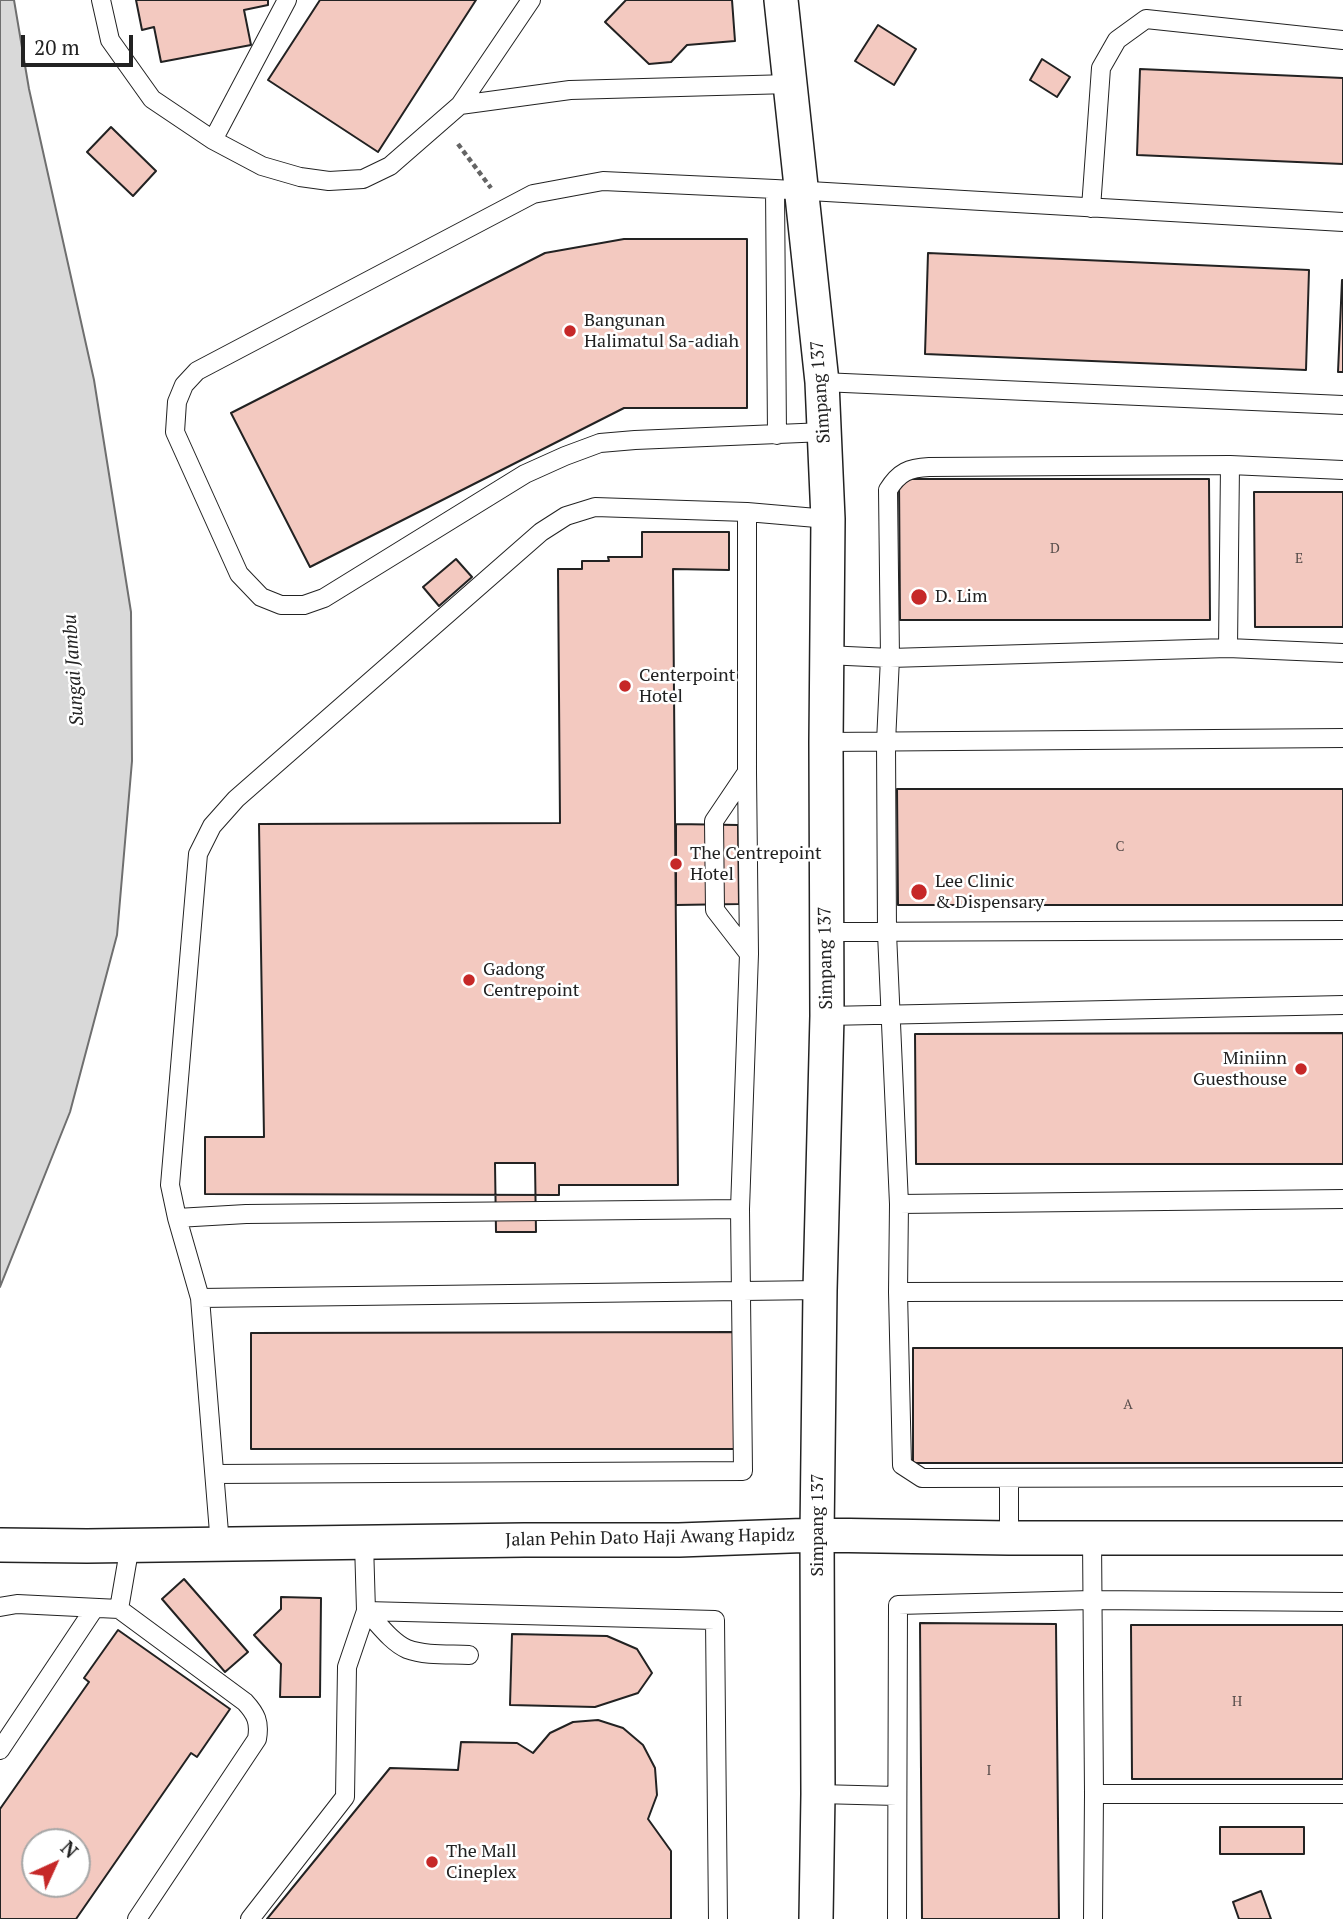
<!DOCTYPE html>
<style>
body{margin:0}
#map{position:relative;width:1343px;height:1919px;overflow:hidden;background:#fff;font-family:"PT Serif",serif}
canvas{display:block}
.north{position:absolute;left:21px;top:1828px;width:70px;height:70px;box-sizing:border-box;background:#fff;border:2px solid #a7a7a7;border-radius:50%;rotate:45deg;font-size:19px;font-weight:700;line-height:28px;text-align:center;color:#222}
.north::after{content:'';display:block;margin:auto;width:24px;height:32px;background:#c62828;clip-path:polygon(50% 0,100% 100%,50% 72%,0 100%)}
.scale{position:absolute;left:21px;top:35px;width:112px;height:32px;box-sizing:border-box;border:4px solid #222;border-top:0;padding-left:9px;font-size:21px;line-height:24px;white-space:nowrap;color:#222;-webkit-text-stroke:5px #fff;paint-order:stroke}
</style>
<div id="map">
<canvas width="1343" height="1919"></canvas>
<div class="north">N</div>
<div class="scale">20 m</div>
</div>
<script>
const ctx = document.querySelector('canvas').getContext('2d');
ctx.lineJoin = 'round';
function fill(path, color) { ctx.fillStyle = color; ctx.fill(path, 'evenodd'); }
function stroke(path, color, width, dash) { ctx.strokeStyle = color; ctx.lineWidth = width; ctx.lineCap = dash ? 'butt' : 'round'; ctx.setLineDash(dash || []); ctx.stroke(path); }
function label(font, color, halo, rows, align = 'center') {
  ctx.font = font + ' "PT Serif",serif'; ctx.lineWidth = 5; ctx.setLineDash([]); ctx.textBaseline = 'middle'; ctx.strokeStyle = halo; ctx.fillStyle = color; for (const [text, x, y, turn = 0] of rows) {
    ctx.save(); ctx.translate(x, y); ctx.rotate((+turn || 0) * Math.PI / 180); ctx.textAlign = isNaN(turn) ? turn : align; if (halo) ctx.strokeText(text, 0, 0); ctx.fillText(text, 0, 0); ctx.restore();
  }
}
const water = new Path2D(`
 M0,0H14L29,89L94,380L131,612L132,761L117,935L70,1112L0,1287Z`);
fill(water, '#d9d9d9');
stroke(water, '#6f6f6f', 2);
const building = new Path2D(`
 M136,0H268V5L244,10L251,45L161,62L154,27L142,30Z
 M320,0H476L378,152L268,80Z
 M626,0H732L735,41L687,45L671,62L649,64L605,22Z
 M878,25L916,49L894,85L855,61Z
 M1042,59L1070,77L1057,97L1030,80Z
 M1140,69L1343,78V164L1137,155Z
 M111,127L156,171L133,196L87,152Z
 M624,239H747V408H624L310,567L231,413L545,253Z
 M928,253L1309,270L1306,370L925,354Z
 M1342,280H1343V372H1338Z
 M899,479H1209L1210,620H900Z
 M1254,492H1343V627H1255Z
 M642,532H729V570L673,569L678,1185H559V1195L205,1194V1137H264L259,824L560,823L558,569H582V561H609L608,557H642Z
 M456,559L472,577L439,606L423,587Z
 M897,789H1343V905H898Z
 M676,824L738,825L739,904L676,905Z
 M1343,1033V1164H916L915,1034Z
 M495,1163H535L536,1232H496Z
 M736,1332L737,1449H251V1333Z
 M913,1348H1343V1463H913Z
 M184,1579L248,1652L225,1672L162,1599Z
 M281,1597L321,1598L320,1697H280L281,1664L254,1635L281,1609Z
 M920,1623L1056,1624L1059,1919H922Z
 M1131,1625H1343V1779H1132Z
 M118,1630L230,1709L197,1757L191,1753L76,1919H0V1809L89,1682L84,1678ZM35,1842H77V1884H35Z
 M512,1634L607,1636L637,1649L652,1673L638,1693L595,1707L510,1705Z
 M598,1720L623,1728L643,1745L655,1768L657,1795L648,1819L671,1851V1919H267L390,1768L458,1770L461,1742L517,1743L533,1753L550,1733L573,1722Z
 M1220,1827H1304V1854H1220Z
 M1261,1891L1271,1919H1239L1233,1902Z`);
fill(building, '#f3c9c0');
stroke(building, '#222', 2);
const lane = new Path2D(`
 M101,0L110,40L152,99L213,140L262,166L300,177L329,181L363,179L390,166L460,105
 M531,0L460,105L570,90L790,84
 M213,140L287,0
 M775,189L777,435
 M1091,208L1101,68L1117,40L1146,19L1343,40
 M822,382L1343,405
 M825,432L635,440L600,443L565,456L525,474L324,598L304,605H281L261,597L239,574L175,432L177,402L184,385L197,371L533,194L603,181L775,189L1343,222
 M1343,470L1230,465L929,467C909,468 899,472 888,490L890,658L886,742L887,933L899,1204L898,1292L902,1465L922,1478L1343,1477
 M1228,648L1230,465
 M826,655L890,658L1228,648L1343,653
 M826,742L1343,738
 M747,772L714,821L715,910L749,954
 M826,932L1343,930
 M827,1016L1343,1005
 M899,1204L1343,1199
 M177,1218L246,1214L740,1209
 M898,1292L1343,1291
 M200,1298L820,1290
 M215,1474L743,1471L740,1209L749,954L747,772V512
 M1009,1538V1479
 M1092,1538L1094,1794L1093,1919
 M220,1545L200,1298L177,1218L170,1185L198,854L212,826L236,799L541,532L566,516L595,507L747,512L828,519
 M0,1607L17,1604L119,1609L245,1702C256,1714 260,1722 257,1739L137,1919
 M119,1609L130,1545
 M366,1611L715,1620L718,1919
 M366,1611C378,1623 391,1642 407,1649C426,1656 449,1654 469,1655
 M0,1750L94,1609
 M818,1794L897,1796
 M1094,1794H1343
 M250,1919L345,1797L347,1667L366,1611L364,1543
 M897,1919L898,1605L1092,1600L1343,1602`);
const street = new Path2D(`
 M781,0L822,382L828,519L826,742L827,1016L820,1290L817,1535L818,1794L816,1919
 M0,1545L87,1546L524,1540H679L817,1535L1009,1538H1343`);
stroke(lane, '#222', 20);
stroke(street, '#222', 36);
stroke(new Path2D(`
 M458,144L491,188`), '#646464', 4.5, [5, 3.5]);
stroke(lane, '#fff', 18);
stroke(street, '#fff', 33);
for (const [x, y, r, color] of [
 [570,331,7,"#c62828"],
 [919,597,9,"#c62828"],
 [625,686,7,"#c62828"],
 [676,864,7,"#c62828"],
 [919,892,9,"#c62828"],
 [469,980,7,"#c62828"],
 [1301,1069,7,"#c62828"],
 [432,1862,7,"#c62828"]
]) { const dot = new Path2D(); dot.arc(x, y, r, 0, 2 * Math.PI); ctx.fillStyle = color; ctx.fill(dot); stroke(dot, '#fff', 2.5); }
label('14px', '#564c4a', null, [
 ["D",1055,549],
 ["E",1299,559],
 ["C",1120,847],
 ["A",1128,1405],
 ["H",1237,1702],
 ["I",989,1771]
]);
label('18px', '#222', '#fff', [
 ["Bangunan",584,321],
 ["Halimatul Sa-adiah",584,342],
 ["D. Lim",935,597],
 ["Centerpoint",639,676],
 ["Hotel",639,697],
 ["The Centrepoint",690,854],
 ["Hotel",690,875],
 ["Lee Clinic",935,882],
 ["& Dispensary",935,903],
 ["Gadong",483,970],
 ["Centrepoint",483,991],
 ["Miniinn",1287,1059,"right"],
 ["Guesthouse",1287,1080,"right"],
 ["The Mall",446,1852],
 ["Cineplex",446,1873]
], 'left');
label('18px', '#222', '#fff', [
 ["Simpang 137",821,392,-94],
 ["Simpang 137",826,958,-91],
 ["Simpang 137",818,1525,-90],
 ["Jalan Pehin Dato Haji Awang Hapidz",650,1538,-1]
]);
label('italic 19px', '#222', '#fff', [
 ["Sungai Jambu",74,670,-94]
]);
</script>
